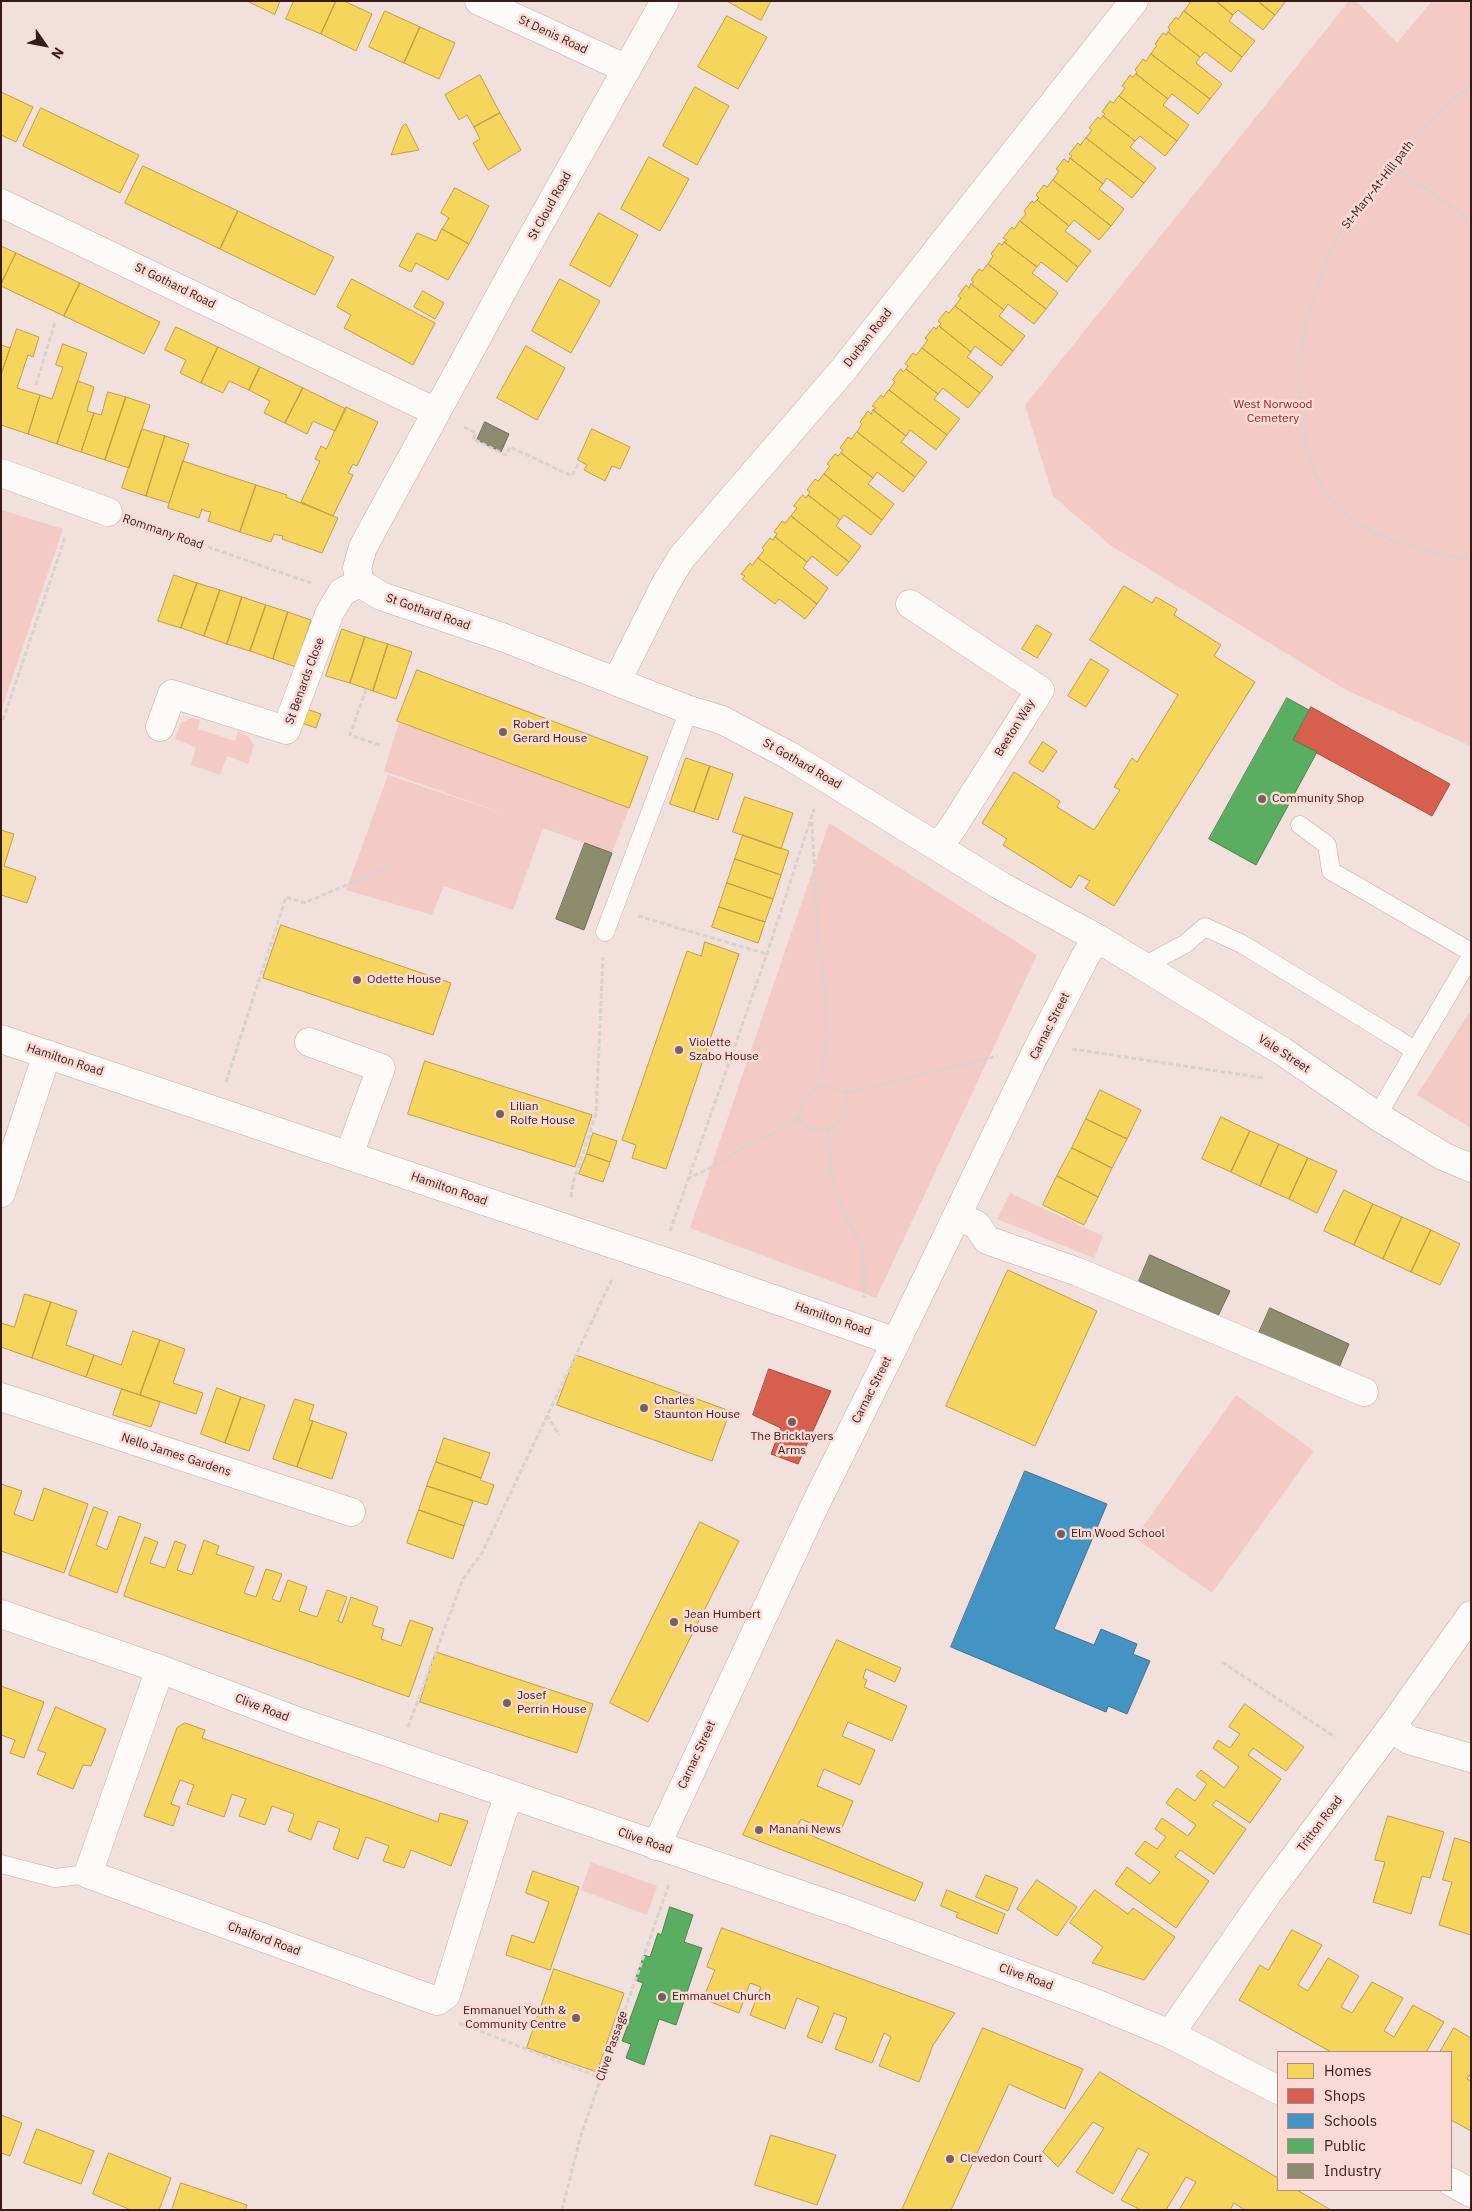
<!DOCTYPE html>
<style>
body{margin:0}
#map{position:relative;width:1472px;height:2211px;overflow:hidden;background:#f2e0dd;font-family:"IBM Plex Sans",sans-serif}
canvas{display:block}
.frame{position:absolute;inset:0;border:2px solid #371b18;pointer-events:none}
.legend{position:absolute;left:1277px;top:2051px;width:175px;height:140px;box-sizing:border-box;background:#fadad5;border:1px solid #ac8e89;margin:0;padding:6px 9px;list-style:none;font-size:15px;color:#371b18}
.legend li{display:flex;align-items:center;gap:10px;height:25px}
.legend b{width:25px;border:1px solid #ac8e89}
.north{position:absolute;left:20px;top:20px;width:50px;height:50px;-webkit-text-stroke:4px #fadad5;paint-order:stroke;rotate:123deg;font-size:14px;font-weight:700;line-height:20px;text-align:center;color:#371b18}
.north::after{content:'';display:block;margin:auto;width:18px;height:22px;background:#371b18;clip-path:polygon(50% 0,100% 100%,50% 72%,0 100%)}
</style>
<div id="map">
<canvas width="1472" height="2211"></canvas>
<div class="frame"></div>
<ul class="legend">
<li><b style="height:14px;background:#f6d55c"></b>Homes</li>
<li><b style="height:14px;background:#d6604d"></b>Shops</li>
<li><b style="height:14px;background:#4393c3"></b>Schools</li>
<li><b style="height:14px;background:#5aae61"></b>Public</li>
<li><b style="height:14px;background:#8c8c6e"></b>Industry</li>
</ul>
<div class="north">N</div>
</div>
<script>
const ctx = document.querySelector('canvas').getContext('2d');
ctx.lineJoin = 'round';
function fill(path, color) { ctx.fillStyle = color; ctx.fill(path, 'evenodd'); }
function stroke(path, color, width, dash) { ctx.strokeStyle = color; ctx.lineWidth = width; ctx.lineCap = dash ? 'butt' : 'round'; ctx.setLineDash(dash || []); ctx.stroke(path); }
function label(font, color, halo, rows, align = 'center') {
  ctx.font = font + ' "IBM Plex Sans",sans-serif'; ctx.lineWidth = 5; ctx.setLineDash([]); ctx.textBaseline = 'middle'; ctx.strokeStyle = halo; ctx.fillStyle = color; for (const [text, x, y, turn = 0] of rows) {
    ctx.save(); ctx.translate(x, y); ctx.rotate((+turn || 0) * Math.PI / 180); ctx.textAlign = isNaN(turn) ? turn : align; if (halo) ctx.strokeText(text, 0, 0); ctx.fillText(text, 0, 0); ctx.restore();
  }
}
fill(new Path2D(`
 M1349,1H1356L1397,43L1432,1H1471V746L1346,690L1110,545L1053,496L1025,405Z
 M1,510L63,529L2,708H1Z
 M191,718L200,720L198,729L235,741L238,732L248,736L254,745L248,764L227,756L220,775L191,765L196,747L175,739L181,723Z
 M399,722L629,808L612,853L543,828L513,910L444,886L432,915L346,890L388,775L508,815L384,771Z
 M829,823L1037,955L876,1298L690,1228Z
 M1471,1010V1128L1417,1095Z
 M1010,1193L1103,1236L1094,1258L997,1219Z
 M1236,1395L1314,1451L1212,1593L1135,1538Z
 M591,1862L657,1886L647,1915L581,1890Z`), '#f3cbc4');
const homes = new Path2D(`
 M247,1H280L275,14Z
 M294,1H336L321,34L286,19Z
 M336,1H344L372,14L356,51L321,34Z
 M727,1H771L761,20Z
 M1187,1H1216L1233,15L1229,21L1255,41L1242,57L1184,11L1190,3Z
 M1216,1H1258L1275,15L1263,30L1238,10L1233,15Z
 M1258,1H1286L1275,15Z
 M385,11L420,27L404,63L369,47Z
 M1184,11L1242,57L1231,72L1205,52L1200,57L1168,32L1170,30L1168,27L1176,17L1178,19Z
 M727,16L767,37L738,89L698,67Z
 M420,27L455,43L439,79L404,63Z
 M1168,32L1200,57L1196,63L1222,84L1210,99L1151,54L1157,45L1155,44L1163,33L1166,35Z
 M1151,54L1210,99L1198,114L1172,94L1168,99L1136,74L1137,72L1135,70L1143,59L1146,61Z
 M1136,74L1168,99L1163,105L1189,125L1177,141L1119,96L1125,88L1122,86L1130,75L1133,77Z
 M480,75L500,113L474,127L467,115L459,120L445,95Z
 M695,87L729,106L697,165L663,146Z
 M1,92L33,107L16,142L1,135Z
 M1119,96L1177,141L1165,156L1140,136L1135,141L1103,116L1105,114L1102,112L1110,101L1113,103Z
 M41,108L139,155L120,193L23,146Z
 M500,113L521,150L488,170L473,143L480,139L474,127Z
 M1103,116L1135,141L1130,147L1156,168L1144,183L1086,138L1092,130L1089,128L1098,117L1100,119Z
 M406,124L419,150L391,155L402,127Z
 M1086,138L1144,183L1132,198L1107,178L1103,184L1070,158L1072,156L1069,154L1078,143L1080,145Z
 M649,157L689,179L660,231L621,209Z
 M1070,158L1103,184L1099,189L1124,209L1111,226L1053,180L1059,171L1056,169L1064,159L1068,162Z
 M143,166L238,211L220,249L125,203Z
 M1053,180L1111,226L1099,240L1074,220L1069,226L1037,200L1039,198L1036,195L1044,185L1047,187Z
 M455,188L489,206L469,244L442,229L449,218L441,213Z
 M1037,200L1069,226L1065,231L1091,251L1078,267L1020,221L1026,214L1024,211L1032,201L1034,203Z
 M238,211L334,257L315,295L220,249Z
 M599,213L638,235L610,287L570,265Z
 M1020,221L1078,267L1067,282L1041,262L1037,267L1004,242L1007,240L1003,238L1012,227L1014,229Z
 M442,229L469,244L448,280L416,263L411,272L399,266L417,233L436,241Z
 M1004,242L1037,267L1032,273L1058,293L1046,309L988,264L993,256L991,254L999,243L1002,245Z
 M1,246L16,253L1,283Z
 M16,253L80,283L64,316L1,286Z
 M988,264L1046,309L1034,324L1008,304L1004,310L971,284L974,282L971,280L979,269L982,271Z
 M352,279L435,323L413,365L344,328L351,315L337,307Z
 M560,279L600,301L571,353L532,331Z
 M80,283L160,322L144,354L64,316Z
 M971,284L1004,310L999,316L1025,336L1013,351L955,306L961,298L958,296L966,285L969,288Z
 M423,291L444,303L435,319L414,307Z
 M955,306L1013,351L1001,366L975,346L971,352L939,326L941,324L938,321L946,311L949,313Z
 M939,326L971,352L967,357L993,377L980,393L922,348L928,340L925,338L934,327L936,329Z
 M176,327L218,347L201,383L180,373L186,360L165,350Z
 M17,329L39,337L33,357L28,355L17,388L40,395L28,434L1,425V375Z
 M63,344L87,353L57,444L28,434L40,395L52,399L63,367L56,365Z
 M1,345L10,348L1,375Z
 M526,346L565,368L537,420L497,398Z
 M218,347L260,367L249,390L229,381L223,393L201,383Z
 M922,348L980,393L968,408L943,388L938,394L906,369L908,366L905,364L913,353L916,355Z
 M260,367L303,388L285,423L264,413L270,401L249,390Z
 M901,369L903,372L906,369L938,394L934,399L960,419L947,435L889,390L895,382L893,380Z
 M78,381L94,387L87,411L94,413L81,452L57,444Z
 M303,388L346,409L335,431L313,421L307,434L285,423Z
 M889,390L947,435L936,450L910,430L906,436L873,410L876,408L872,406L881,395L883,397Z
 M108,392L126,397L105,460L81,452L94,413L101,415Z
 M126,397L150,405L129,468L105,460Z
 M346,407L378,422L357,466L353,464L348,473L353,475L333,516L301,502L320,461L315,459L321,446L326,449Z
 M873,410L906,436L901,442L927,462L915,477L857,432L862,424L860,422L868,411L871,414Z
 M142,429L165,436L146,496L122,488Z
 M592,429L630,447L620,469L612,466L605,481L584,470L587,465L578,460Z
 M857,432L915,477L903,492L877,472L873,478L841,453L843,450L840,448L848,437L851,439Z
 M165,436L189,444L169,503L146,496Z
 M841,453L873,478L868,484L894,504L882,520L824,474L830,466L827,464L835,454L838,456Z
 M183,461L256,485L240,532L208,521L211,512L206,511L202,509L199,518L168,508Z
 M824,474L882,520L871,535L844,515L840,520L808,495L810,492L807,490L815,479L818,481Z
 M256,485L287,495L286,497L338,518L322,553L282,539L283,536L278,535L274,534L271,542L240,532Z
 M803,495L806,498L808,495L840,520L836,526L861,546L849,562L791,516L797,508L794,506Z
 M791,516L849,562L837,576L812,556L807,562L775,537L777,534L774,532L782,521L785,523Z
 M775,537L807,562L803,568L828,588L817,604L758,558L764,550L762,548L770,538L773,540Z
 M758,558L817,604L805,619L779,599L775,604L742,579L745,576L741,574L750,563L752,565Z
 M174,575L197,583L181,628L158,621Z
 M197,583L220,590L204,636L181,628Z
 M1124,586L1152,603L1156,597L1177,609L1174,615L1221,645L1214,656L1255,682L1114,906L1085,888L1090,881L1079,875L1071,888L1003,845L1007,839L982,823L1014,772L1060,801L1057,807L1094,830L1120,790L1114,787L1132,758L1137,762L1178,695L1090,640Z
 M220,590L242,597L227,644L204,636Z
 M242,597L266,605L250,651L227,644Z
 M266,605L288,612L273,659L250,651Z
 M288,612L311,620L296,667L273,659Z
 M1037,625L1052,634L1037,658L1022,649Z
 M342,629L365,637L350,683L326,676Z
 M365,637L388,644L373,691L350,683Z
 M388,644L412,652L396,699L373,691Z
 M1091,659L1109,670L1086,707L1068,696Z
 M417,670L648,757L629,808L397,721Z
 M307,709L321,714L316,728L302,723Z
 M1043,742L1057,751L1043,772L1029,763Z
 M686,758L710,766L694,812L670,804Z
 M710,766L733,774L718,820L694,812Z
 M745,797L793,813L781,849L733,832Z
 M1,830L14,834L4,866L36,877L27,903L1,895Z
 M743,835L789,851L781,875L735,859Z
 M735,859L781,875L773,899L727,883Z
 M727,883L773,899L765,922L719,907Z
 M719,907L765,922L758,943L712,927Z
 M281,925L451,983L433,1035L263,978Z
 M705,942L739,954L666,1169L632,1158L636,1145L622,1140L687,951L701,956Z
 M425,1061L592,1115L575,1167L408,1114Z
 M1100,1090L1141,1110L1127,1139L1086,1119Z
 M1221,1117L1250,1131L1231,1172L1202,1159Z
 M1086,1119L1127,1139L1112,1168L1072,1148Z
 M1250,1131L1279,1144L1260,1186L1231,1172Z
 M593,1133L617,1141L610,1162L587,1154Z
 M1279,1144L1308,1158L1289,1199L1260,1186Z
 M1072,1148L1112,1168L1098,1197L1057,1176Z
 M587,1154L610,1162L603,1182L579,1174Z
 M1308,1158L1337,1171L1317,1213L1289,1199Z
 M1057,1176L1098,1197L1084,1225L1043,1205Z
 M1344,1190L1373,1204L1354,1245L1324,1231Z
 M1373,1204L1402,1217L1383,1259L1354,1245Z
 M1402,1217L1431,1230L1411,1272L1383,1259Z
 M1431,1230L1460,1244L1440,1285L1411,1272Z
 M1008,1270L1097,1311L1035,1446L946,1406Z
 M25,1294L51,1302L32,1358L1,1347V1323L14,1327Z
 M51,1302L77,1311L66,1345L94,1355L86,1377L32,1358Z
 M133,1331L160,1340L140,1395L86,1377L94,1355L121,1365Z
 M160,1340L185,1349L173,1383L203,1393L196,1414L140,1395Z
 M576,1355L730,1411L712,1461L557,1405Z
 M217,1388L241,1397L225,1443L201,1434Z
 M122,1389L160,1402L151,1427L113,1415Z
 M241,1397L265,1405L249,1451L225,1443Z
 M295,1399L314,1405L309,1420L313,1421L297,1467L273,1459Z
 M313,1421L347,1433L332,1479L297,1467Z
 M444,1438L490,1453L481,1478L436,1462Z
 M436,1462L481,1478L480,1480L494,1485L487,1505L427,1486Z
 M1,1484L22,1491L14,1514L33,1521L44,1488L88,1504L64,1573L1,1551Z
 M427,1486L473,1501L464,1526L419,1510Z
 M94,1507L108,1512L96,1545L107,1550L119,1516L141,1524L117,1593L69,1575Z
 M419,1510L464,1526L453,1559L407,1543Z
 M700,1522L739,1541L648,1722L610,1703Z
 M145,1537L158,1542L150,1563L165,1568L175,1541L186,1545L177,1570L192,1575L204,1540L219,1546L216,1554L254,1567L244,1593L256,1597L266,1569L282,1574L272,1599L280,1602L288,1580L307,1587L299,1611L317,1617L327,1590L347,1597L338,1621L342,1623L351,1597L378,1607L372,1625L384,1629L381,1639L401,1646L410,1620L433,1628L409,1697L124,1596Z
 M837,1640L901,1668L895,1682L866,1669L863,1678L867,1680L864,1687L907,1706L892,1741L848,1722L842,1736L875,1750L860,1785L824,1769L817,1786L853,1801L839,1835L801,1819L796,1829L923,1883L915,1901L743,1835Z
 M436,1652L593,1704L577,1753L420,1702Z
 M1,1686L44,1702L24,1758L10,1753L15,1740L1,1735Z
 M1245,1704L1304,1747L1286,1771L1253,1748L1248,1755L1281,1779L1250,1823L1216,1800L1212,1805L1246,1829L1214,1874L1180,1850L1175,1857L1209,1881L1176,1928L1115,1884L1127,1867L1150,1884L1160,1872L1135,1854L1145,1841L1157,1849L1166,1837L1155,1829L1162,1818L1188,1836L1196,1825L1166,1803L1177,1788L1195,1801L1207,1784L1196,1776L1201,1770L1224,1788L1239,1767L1213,1748L1218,1740L1230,1748L1240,1734L1229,1727Z
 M56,1707L106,1729L91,1766L83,1765L73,1789L37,1774L46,1753L38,1750Z
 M185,1723L205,1730L202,1738L438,1822L440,1813L468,1821L451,1866L411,1850L404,1868L383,1861L389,1846L366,1837L358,1859L333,1849L340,1829L318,1821L311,1840L288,1831L294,1814L272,1806L265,1825L239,1816L246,1799L232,1794L224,1817L187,1804L194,1785L180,1780L171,1804L180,1807L173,1826L144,1816L177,1728Z
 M1388,1816L1444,1832L1430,1878L1422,1876L1411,1914L1373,1902L1385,1862L1375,1860Z
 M1455,1838L1471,1843V1935L1439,1925L1452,1882L1443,1880Z
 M533,1871L579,1887L550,1970L506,1955L512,1935L534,1943L549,1902L526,1893Z
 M986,1875L1018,1888L1008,1911L976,1897Z
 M1037,1880L1077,1907L1057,1936L1017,1909Z
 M947,1890L1005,1914L997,1934L956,1917L958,1913L941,1906Z
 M1095,1890L1128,1914L1133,1908L1175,1937L1144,1980L1092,1963L1103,1947L1070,1923Z
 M722,1928L955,2013L933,2045L919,2082L879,2066L891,2037L884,2033L872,2063L835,2049L847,2018L834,2013L822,2043L807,2037L819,2007L797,1998L785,2029L750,2015L761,1987L750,1983L739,2013L703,1999L715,1970L707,1967Z
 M1292,1930L1322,1945L1298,1985L1308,1991L1328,1958L1359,1976L1341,2007L1352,2013L1372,1982L1403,1998L1384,2031L1394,2037L1413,2005L1444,2022L1426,2052H1331L1239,2000L1260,1965L1268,1970Z
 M554,1969L624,1993L597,2072L527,2048Z
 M983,2028L1083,2069L1065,2109L1009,2084L951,2210H902Z
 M1454,2028L1471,2038V2073L1467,2079L1471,2081V2131L1451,2120V2052H1440Z
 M1100,2072L1278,2178V2190H1297L1331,2210H1245L1234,2203L1230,2210H1179L1196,2182L1186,2177L1166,2210H1141L1121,2200L1149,2154L1138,2148L1113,2194L1076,2172L1104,2128L1093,2122L1058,2167L1043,2152Z
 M1,2115L22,2123L10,2156L1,2153Z
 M37,2129L94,2151L81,2184L24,2163Z
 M771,2135L836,2155L817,2205L755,2185Z
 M109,2153L171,2178L159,2210H131L93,2194Z
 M181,2183L247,2205L245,2210H172Z`);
fill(homes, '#f6d55c');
stroke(homes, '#bd9d48', 1);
const shops = new Path2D(`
 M1311,707L1450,784L1432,816L1293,740Z
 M769,1369L831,1391L798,1464L771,1454L781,1428L753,1415Z`);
fill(shops, '#d6604d');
stroke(shops, '#a64b3d', 1);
const schools = new Path2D(`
 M1025,1471L1107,1504L1054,1629L1094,1645L1101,1629L1137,1644L1133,1654L1150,1661L1127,1714L1108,1706L1106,1712L951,1647Z`);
fill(schools, '#4393c3');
stroke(schools, '#3f6f90', 1);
const public = new Path2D(`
 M1287,698L1309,710L1293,740L1317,752L1256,865L1209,839Z
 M670,1907L693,1915L684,1942L702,1948L676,2025L659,2019L644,2065L626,2058L631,2044L622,2041L643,1983L635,1980L644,1955L650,1957L658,1933L661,1935Z`);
fill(public, '#5aae61');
stroke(public, '#50824b', 1);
const industry = new Path2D(`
 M485,422L509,434L501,452L477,440Z
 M585,843L612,853L584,930L556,919Z
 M1150,1255L1230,1291L1218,1316L1139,1281Z
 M1270,1308L1349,1344L1338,1370L1258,1335Z`);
fill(industry, '#8c8c6e');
stroke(industry, '#726a54', 1);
const lane = new Path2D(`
 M1300,825L1327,845L1331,871L1471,952
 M605,932L689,710
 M1142,967L1185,944L1205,927L1242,944L1397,1039L1415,1051L1377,1116
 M1415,1051L1471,956
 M1,1864L55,1878L88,1874`);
const street = new Path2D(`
 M479,1L627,69
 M665,1L522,255L363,547L357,568L360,583L381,596L502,637L689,710L722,720L790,756L1001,886L1097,938L1282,1051L1377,1116L1443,1156L1471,1168
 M1,203L436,412
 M1,473L108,512
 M910,604L1040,690L951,830L938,847
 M617,681L666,583L682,557L843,370L1134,1
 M160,727L172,694L286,730L330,612L342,592L360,583
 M1,1039L696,1272L896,1342
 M309,1042L381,1068L349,1155
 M1,1193L47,1054
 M957,1216L977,1225L987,1240L1078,1272L1364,1392
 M1,1397L351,1512
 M1,1614L160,1669L297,1721L848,1911L1090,2001L1170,2034L1278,2090
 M160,1669L88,1874L437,2001L446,1995L502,1814L510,1795
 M1391,1728L1409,1740L1471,1758
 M656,1846L815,1505L896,1342L1033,1058L1085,957L1097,938
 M1170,2034L1268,1893L1391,1728L1471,1615
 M1451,2182L1471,2193`);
stroke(lane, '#c3adaa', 19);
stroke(street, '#c3adaa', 29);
stroke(new Path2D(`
 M1471,86C1444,104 1424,128 1404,152C1383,175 1361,200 1344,226C1324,258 1304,321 1300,358C1297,378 1300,399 1302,419C1306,454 1314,486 1341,510C1376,542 1426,551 1471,560
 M1392,166L1471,220
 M36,385L55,322
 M464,427L476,433L473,439L506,455L510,447L572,476L578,464
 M137,522L311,583
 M366,689L350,735L382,746
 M3,720L65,538
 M638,916L767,954
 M1072,1049L1264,1078
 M226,1082L286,897L304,903L392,866
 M820,1085L847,1093
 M798,1118L805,1101L820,1085L827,1042L826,998L818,940L812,822
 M828,1129L830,1166L837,1197L861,1246L864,1266V1297
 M687,1179L714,1166L752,1142L775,1133L798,1118L809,1129H828L844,1117L847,1093L998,1056
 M571,1197L573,1183L596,1114L603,957
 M670,1231L767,954L814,809
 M547,1415L559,1435
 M1222,1662L1335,1737
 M408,1727L463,1579L482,1553L613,1277
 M459,2023L601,2078
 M562,2210L581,2135L669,1884`), '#d8d2d0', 3, [5, 2.5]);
stroke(lane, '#fdfafa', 18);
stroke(street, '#fdfafa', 28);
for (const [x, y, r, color] of [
 [503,732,5,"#78605d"],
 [1262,799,5,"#78605d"],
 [357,980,5,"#78605d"],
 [679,1050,5,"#78605d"],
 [500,1114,5,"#78605d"],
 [644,1408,5,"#78605d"],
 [792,1422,5,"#78605d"],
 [1061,1534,5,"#78605d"],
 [674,1622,5,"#78605d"],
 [507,1703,5,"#78605d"],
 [759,1830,5,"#78605d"],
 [662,1997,5,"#78605d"],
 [576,2018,5,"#78605d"],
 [950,2159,5,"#78605d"]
]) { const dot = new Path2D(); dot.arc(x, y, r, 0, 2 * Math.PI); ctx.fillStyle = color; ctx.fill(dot); stroke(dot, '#fadad5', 2); }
label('12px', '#371b18', '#fadad5', [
 ["St Denis Road",553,35,25],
 ["St-Mary-At-Hill path",1378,185,-52],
 ["St Cloud Road",550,206,-61],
 ["St Gothard Road",175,286,26],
 ["Durban Road",868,338,-52],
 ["Rommany Road",163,532,19],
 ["St Gothard Road",428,612,19],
 ["St Benards Close",305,681,-70],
 ["Beeton Way",1015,728,-58],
 ["St Gothard Road",802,764,30],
 ["Carnac Street",1050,1026,-63],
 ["Vale Street",1284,1054,33],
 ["Hamilton Road",65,1060,18],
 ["Hamilton Road",449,1189,19],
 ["Hamilton Road",833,1319,19],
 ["Carnac Street",872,1390,-63],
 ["Nello James Gardens",176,1455,18],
 ["Clive Road",262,1708,21],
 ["Carnac Street",697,1755,-65],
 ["Tritton Road",1320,1824,-53],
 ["Clive Road",645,1841,19],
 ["Chalford Road",264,1939,20],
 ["Clive Road",1026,1977,20],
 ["Clive Passage",612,2046,-71]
]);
label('12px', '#911f1a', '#fadad5', [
 ["West Norwood",1273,405],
 ["Cemetery",1273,419]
]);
label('12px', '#371b18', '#fadad5', [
 ["Robert",513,725],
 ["Gerard House",513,739],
 ["Community Shop",1272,799],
 ["Odette House",367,980],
 ["Violette",689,1043],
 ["Szabo House",689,1057],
 ["Lilian",510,1107],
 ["Rolfe House",510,1121],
 ["Charles",654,1401],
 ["Staunton House",654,1415],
 ["The Bricklayers",792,1437,"center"],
 ["Arms",792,1451,"center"],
 ["Elm Wood School",1071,1534],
 ["Jean Humbert",684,1615],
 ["House",684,1629],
 ["Josef",517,1696],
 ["Perrin House",517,1710],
 ["Manani News",769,1830],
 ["Emmanuel Church",672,1997],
 ["Emmanuel Youth &",566,2011,"right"],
 ["Community Centre",566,2025,"right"],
 ["Clevedon Court",960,2159]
], 'left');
</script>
